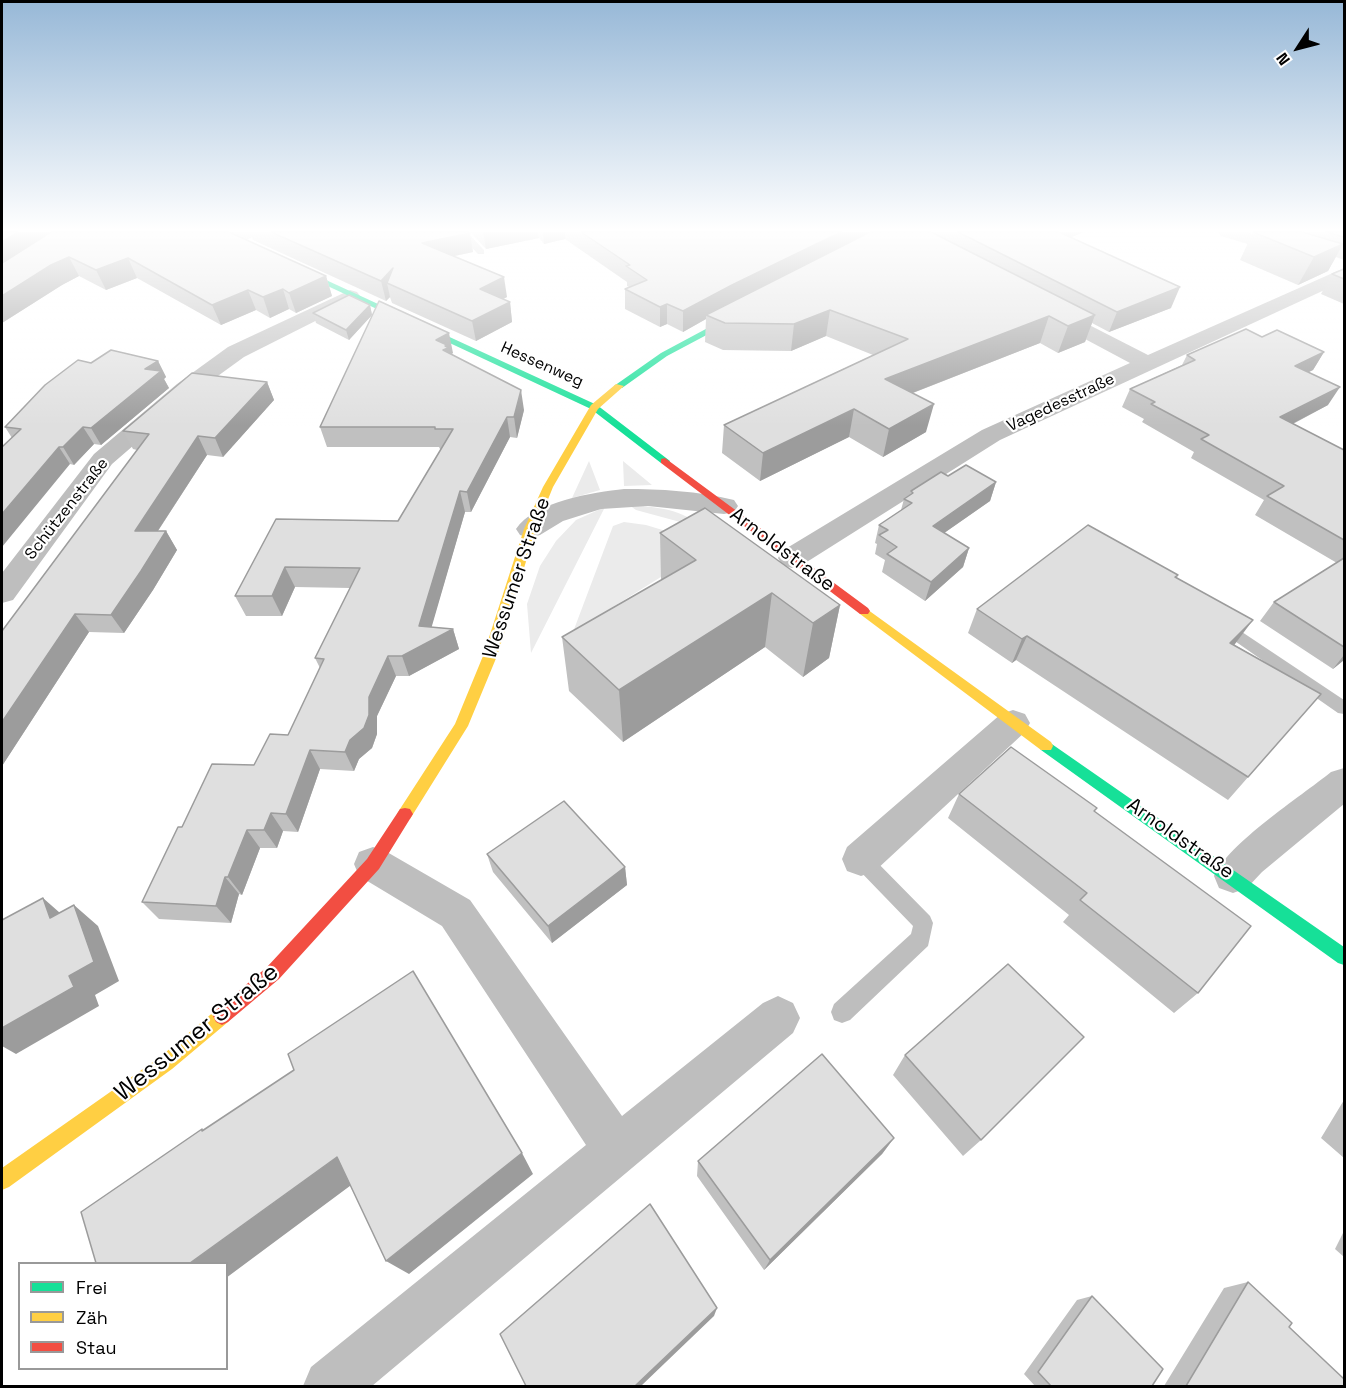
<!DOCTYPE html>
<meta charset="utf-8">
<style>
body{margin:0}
#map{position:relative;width:1346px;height:1388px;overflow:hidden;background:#fff;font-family:"Space Grotesk",sans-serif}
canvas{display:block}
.frame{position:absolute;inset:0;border:3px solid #000;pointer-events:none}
.legend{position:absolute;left:18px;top:1262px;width:210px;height:108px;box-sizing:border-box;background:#fff;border:2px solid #999;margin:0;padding:8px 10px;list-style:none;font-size:18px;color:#000}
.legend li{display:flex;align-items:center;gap:12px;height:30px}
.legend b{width:30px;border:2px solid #999}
.north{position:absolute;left:1268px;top:18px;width:60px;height:60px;-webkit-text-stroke:4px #fff;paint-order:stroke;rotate:234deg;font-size:16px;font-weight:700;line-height:24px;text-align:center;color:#000}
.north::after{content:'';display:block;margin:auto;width:21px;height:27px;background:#000;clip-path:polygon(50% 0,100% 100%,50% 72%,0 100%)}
</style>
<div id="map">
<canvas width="1346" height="1388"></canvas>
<div class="frame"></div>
<ul class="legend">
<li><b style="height:8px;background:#16e098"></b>Frei</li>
<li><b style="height:8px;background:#ffcf43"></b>Zäh</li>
<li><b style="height:8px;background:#f24e42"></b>Stau</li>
</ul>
<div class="north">N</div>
</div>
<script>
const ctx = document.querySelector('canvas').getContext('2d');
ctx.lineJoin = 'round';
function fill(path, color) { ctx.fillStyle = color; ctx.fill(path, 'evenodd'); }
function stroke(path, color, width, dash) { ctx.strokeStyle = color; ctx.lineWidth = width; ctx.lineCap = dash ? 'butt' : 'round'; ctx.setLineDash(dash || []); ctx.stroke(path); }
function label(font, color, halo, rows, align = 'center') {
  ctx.font = font + ' "Space Grotesk",sans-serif'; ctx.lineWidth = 4.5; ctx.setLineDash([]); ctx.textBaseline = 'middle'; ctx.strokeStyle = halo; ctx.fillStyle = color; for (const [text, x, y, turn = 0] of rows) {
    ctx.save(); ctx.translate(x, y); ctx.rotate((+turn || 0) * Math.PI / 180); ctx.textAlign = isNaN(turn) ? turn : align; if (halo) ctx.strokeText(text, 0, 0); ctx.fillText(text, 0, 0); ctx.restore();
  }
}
fill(new Path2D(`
 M589,461L600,490L572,498Z
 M623,461L652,485L624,486Z
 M629,505C663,508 678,508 706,529L636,510Z
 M605,507L531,653L527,604L540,566L556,541L576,520Z
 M624,522L646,525L712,545L573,632L613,526Z`), '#ebebeb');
fill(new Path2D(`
 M457,232H467L484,250V254H478Z
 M1224,620L1344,700V714L1338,713L1219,630L1216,626L1219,622Z
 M861,851L868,853L930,916L933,923L928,946L850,1020L842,1023L834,1020L831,1012L834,1004L911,934L913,926L854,865L851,859L854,853Z`), '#bebebe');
fill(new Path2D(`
 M233,232H259C252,240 234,246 223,243L221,239L223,235Z
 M1218,232H1246L1301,248L1303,252L1301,256L1294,258L1221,236Z
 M1344,268V281L1000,440L802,565L792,568L782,565L778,558L782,551L982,430L1130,363L1042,316L1039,312L1042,308L1049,306L1056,308L1148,355Z
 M350,290L357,292L360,296L357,300L244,357L193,394L112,464L13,600L2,603V573L94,454L177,384L228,347Z
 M624,489C660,489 698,491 734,500L738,506L734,512L724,514L648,506L601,509L563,521L540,535L530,538L520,535L516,529C533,502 594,492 624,489Z
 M1013,710L1025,714L1030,723L1025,732L875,871L861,876L847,871L842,859L847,847L1001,714Z
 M1344,768V804L1262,872L1247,888L1233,893L1219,888L1214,876C1229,843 1300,797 1331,772Z
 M373,847L387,852L470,900L622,1116L763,1003L778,996L793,1003L800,1018L793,1033L372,1386H303L311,1367L586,1145L442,926L359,876L354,864L359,852Z`), '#bebebe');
fill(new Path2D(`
 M212,232H222L597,405L670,461L669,463H661L591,409Z
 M745,308L749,311L748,313L667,356L622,388L614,386L661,353Z
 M1046,740L1344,947V965L1338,963L1041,750L1039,746L1041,742Z`), '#16e098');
fill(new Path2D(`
 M616,384L624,386L598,409L553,487L536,529L497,656L468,726L410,819L405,820L400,819L397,814L400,809L455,724L483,656L524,529L543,487L591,405Z
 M864,607L1051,742L1053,746L1051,750H1041L860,614L858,611L860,608Z
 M222,1007L228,1010L231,1016L228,1022L172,1069L9,1187L2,1190V1168L160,1057L216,1010Z`), '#ffcf43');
fill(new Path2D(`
 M665,458L868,608L870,611L868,614H860L661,463V459Z
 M405,808L410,809L413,814L379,869L279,979L228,1022L222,1025L216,1022L213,1016L216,1010L267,967L367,859L400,809Z`), '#f24e42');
fill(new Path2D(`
 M2,232L326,276L332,296L296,313L289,309L270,318L256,310L221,325L137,278L106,290L79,276L62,285L2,323Z
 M250,232H469L473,252L454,256L507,297L503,299L510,302L512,322L476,341L392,303L390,297L386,301L253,240Z
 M470,232H1084L1071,237L1171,308L1109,332L1092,323L1085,342L1058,353L1040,343L913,393L926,432L883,457L849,437L760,481L722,453L724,425L873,355L826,336L791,351L723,350L705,342L706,319L683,332L667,324L660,327L625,309V289L629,287L627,286V282L565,239L544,244L539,238L486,249Z
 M1253,232H1344V260L1336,257L1328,271L1298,285L1240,260Z
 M1344,269V304L1321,294L1332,274Z
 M379,301L453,353L451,354L524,410L517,438L510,437L471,512H465L431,627L453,629L459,649L409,676H396L377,716V734L372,748L359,759L354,771L320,769L298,832L283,831L277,848H260L242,895L239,894L231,923L159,919L142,902L182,827L288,735L320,668L315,658L350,588L295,587L282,616H246L235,596L276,519L398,521L441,449H440L439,447H327L320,427Z
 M370,305L372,315L349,340L316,323L313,313Z
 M1262,337L1324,352L1313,370L1308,372L1328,405L1293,424L1344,450V660L1333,669L1260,621L1274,602L1337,563L1255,515L1264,500L1191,458L1194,452L1142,422L1144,419L1122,407L1130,389L1182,365L1187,355Z
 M158,361L166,377L164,379L169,388L101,445L94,444L74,465L70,464L12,438L5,427L91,363Z
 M267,382L274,400L223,457L207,455L158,531H166L177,550L153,590L124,633L89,632L2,766V631L137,450L133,449L123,431Z
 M948,476L996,482L990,501L944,533L969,548L963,567L925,601L882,572L885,560L875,554L877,544L875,543L879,525L901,510L904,499L910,495L911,491Z
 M660,533L840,605L829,658L803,677L765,647L623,742L569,691L562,637L661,580Z
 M1178,575L1177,578L1235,645L1321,694L1228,800L1016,660L1012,663L968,633L977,609Z
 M959,794L1095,812L1198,993L1174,1013L1063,922L1069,915L948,818Z
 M487,854L625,867L627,885L552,943L493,872Z
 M905,1055L981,1140L963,1156L893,1075Z
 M1344,1100V1158L1321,1138Z
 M894,1138L882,1154L764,1270L697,1176L698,1161Z
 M1344,1231V1257L1335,1249Z
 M1248,1282L1289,1327L1344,1386H1164L1224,1288Z
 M1092,1296L1152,1386H1035L1024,1374L1077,1300Z`), '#c0c0c0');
fill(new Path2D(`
 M18,232H60L2,268V242Z
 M483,232H538L539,238L486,249Z
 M543,232H565V239L544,244Z
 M841,232H876L706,315V319L683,332V311L732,285Z
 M1051,232H1084L1046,248Z
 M470,233L473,252L426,262L422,243Z
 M1343,244L1328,271L1298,285L1314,257Z
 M69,257L79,276L62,285L2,323V296L51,265Z
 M128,258L137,278L106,290L96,270Z
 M393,268L387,283L390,297L386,301L381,281Z
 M326,276L332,296L296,313L289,293Z
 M504,277L507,297L483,309L480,289Z
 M1180,287L1171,308L1109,332L1117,312Z
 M283,289L289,309L270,318L263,297Z
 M248,290L256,310L221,325L212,305Z
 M510,302L512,322L476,341L472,321Z
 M667,304V324L660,327V307Z
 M370,305L372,315L349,340L346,330Z
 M830,310L826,336L791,351L794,324Z
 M1095,315L1085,342L1058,353L1068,326Z
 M1049,316L1040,343L879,406L885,379Z
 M449,333L453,353L450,355L452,367L436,340Z
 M1324,352L1313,370L1285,384L1295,366Z
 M158,361L166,377L164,379L169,388L101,445L91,428L145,369Z
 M267,382L274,400L223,457L215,438Z
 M1340,387L1328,405L1269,436L1280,417Z
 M521,390L524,410L517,438L514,417Z
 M934,404L926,432L883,457L889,429Z
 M854,409L849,437L760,481L763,453Z
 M507,417L510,437L471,512L467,492Z
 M83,427L94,444L74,465L63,447Z
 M198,436L207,455L146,549L135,531Z
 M59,447L70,464L2,547V514Z
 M996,482L990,501L927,545L933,526Z
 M460,491L465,512L427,643L453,629L459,649L409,676L402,656L419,626Z
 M166,531L177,550L153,590L124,633L111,615Z
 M969,548L963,567L925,601L931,582Z
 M285,567L295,587L282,616L272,596Z
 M772,593L765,647L623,742L619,690Z
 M840,605L829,658L803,677L813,623Z
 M75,614L89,632L2,766V722Z
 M1253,620L1235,644L1213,667L1230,643Z
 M1027,636L1016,660L1012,663L1022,639Z
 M1344,655V660L1333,669Z
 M388,656L396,676L377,716V734L372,748L359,759L354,771L345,752L369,697Z
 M310,750L320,769L298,832L286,814Z
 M271,813L283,831L277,848L264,830Z
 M247,830L260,848L242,895L228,877Z
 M625,867L627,885L552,943L548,926Z
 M225,877L239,894L231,923L216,906Z
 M43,898L68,920L50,918Z
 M74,905L98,926L119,981L95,995L99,1006L16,1054L2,1046V1028L69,976Z
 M894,1138L882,1154L764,1270L770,1260Z
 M522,1153L533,1174L409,1274L386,1261Z
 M337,1157L362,1177L226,1278V1263H190Z
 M717,1308L714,1316L641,1386H635Z`), '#9c9c9c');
const building = new Path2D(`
 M2,232H18L2,242Z
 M51,232H229L326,276L289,293L283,289L263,297L248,290L212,305L128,258L96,270L69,257L51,265L2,296V263Z
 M271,232H469L470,233L422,243L504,277L480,289L510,302L472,321L387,283L393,268L381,281Z
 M581,232H841L732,285L683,311L667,304L660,307L625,289L647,280L626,266L630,265Z
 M870,232H931L1095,315L1068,326L1049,316L885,379L934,404L889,429L854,409L763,453L724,425L908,339L830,310L794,324L725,323L706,315Z
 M958,232H1059L1180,287L1117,312Z
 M1253,232H1302L1343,244L1314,257Z
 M1326,232H1344V237Z
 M1344,269V279L1332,274Z
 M349,295L370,305L346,330L313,313Z
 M379,301L449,333L436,340L447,345L445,346L448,348L443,350L521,390L514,417H507L467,492L460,491L419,626L453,629L402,656H388L369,697V715L364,728L350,740L345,752L310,750L286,814L271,813L264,830H247L228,877H225L216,906L142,902L178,827H182L212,764L254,765L270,734L288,735L324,659L315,658L360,568L285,567L272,596H235L276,519L398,521L453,429H435V427H320Z
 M1246,329L1262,337L1277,330L1324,352L1295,366L1340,387L1280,417L1344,450V540L1267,496L1284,486L1201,439L1209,435L1151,404L1155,402L1130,389L1195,360L1187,355Z
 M111,350L158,361L145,369L161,371L91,428L83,427L63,447H59L2,514V447L21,429L5,427L45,385L78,360L91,363Z
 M192,373L267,382L215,438L198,436L135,531H166L141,571L111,615L75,614L2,722V631L149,434L123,431Z
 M966,465L996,482L933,526L969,548L931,582L887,554L897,547L879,535L888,530L879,525L912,503L904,499L913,493L911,491L941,472L948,476Z
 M705,508L840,605L813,623L772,593L619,690L562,637L696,560L660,533Z
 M1088,525L1178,575L1175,577L1253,620L1230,643L1321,694L1248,777L1027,636L1022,639L977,609Z
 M1344,558V647L1274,602Z
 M1011,747L1097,808L1094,811L1251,926L1198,993L1080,900L1087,893L959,794Z
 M564,801L625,867L548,926L487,854Z
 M43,898L50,918L74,905L94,962L69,976L74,987L2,1028V920Z
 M1008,964L1084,1037L981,1140L905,1055Z
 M413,971L522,1153L386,1261L337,1157L190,1263H96L81,1212L202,1129V1131L294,1070L288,1054Z
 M822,1054L894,1138L770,1260L698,1161Z
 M650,1204L717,1308L635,1386H526L500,1334Z
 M1248,1282L1292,1323L1289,1327L1344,1379V1386H1186Z
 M1092,1296L1163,1369L1152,1386H1051L1038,1372Z`);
fill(building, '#dfdfdf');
stroke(building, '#9c9c9c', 1.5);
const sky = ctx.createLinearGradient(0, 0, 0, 426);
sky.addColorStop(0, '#97b8d7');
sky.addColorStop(0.54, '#fff');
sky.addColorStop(1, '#ffffff00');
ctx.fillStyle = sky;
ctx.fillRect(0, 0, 1346, 426);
label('16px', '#000', '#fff', [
 ["Hessenweg",542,365,24],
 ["Vagedesstraße",1061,403,-25],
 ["Schützenstraße",67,509,-52]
]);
label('20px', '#000', '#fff', [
 ["Arnoldstraße",782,550,37],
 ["Wessumer Straße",517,578,-71],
 ["Arnoldstraße",1180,839,35]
]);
label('24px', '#000', '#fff', [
 ["Wessumer Straße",197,1033,-39]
]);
</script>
